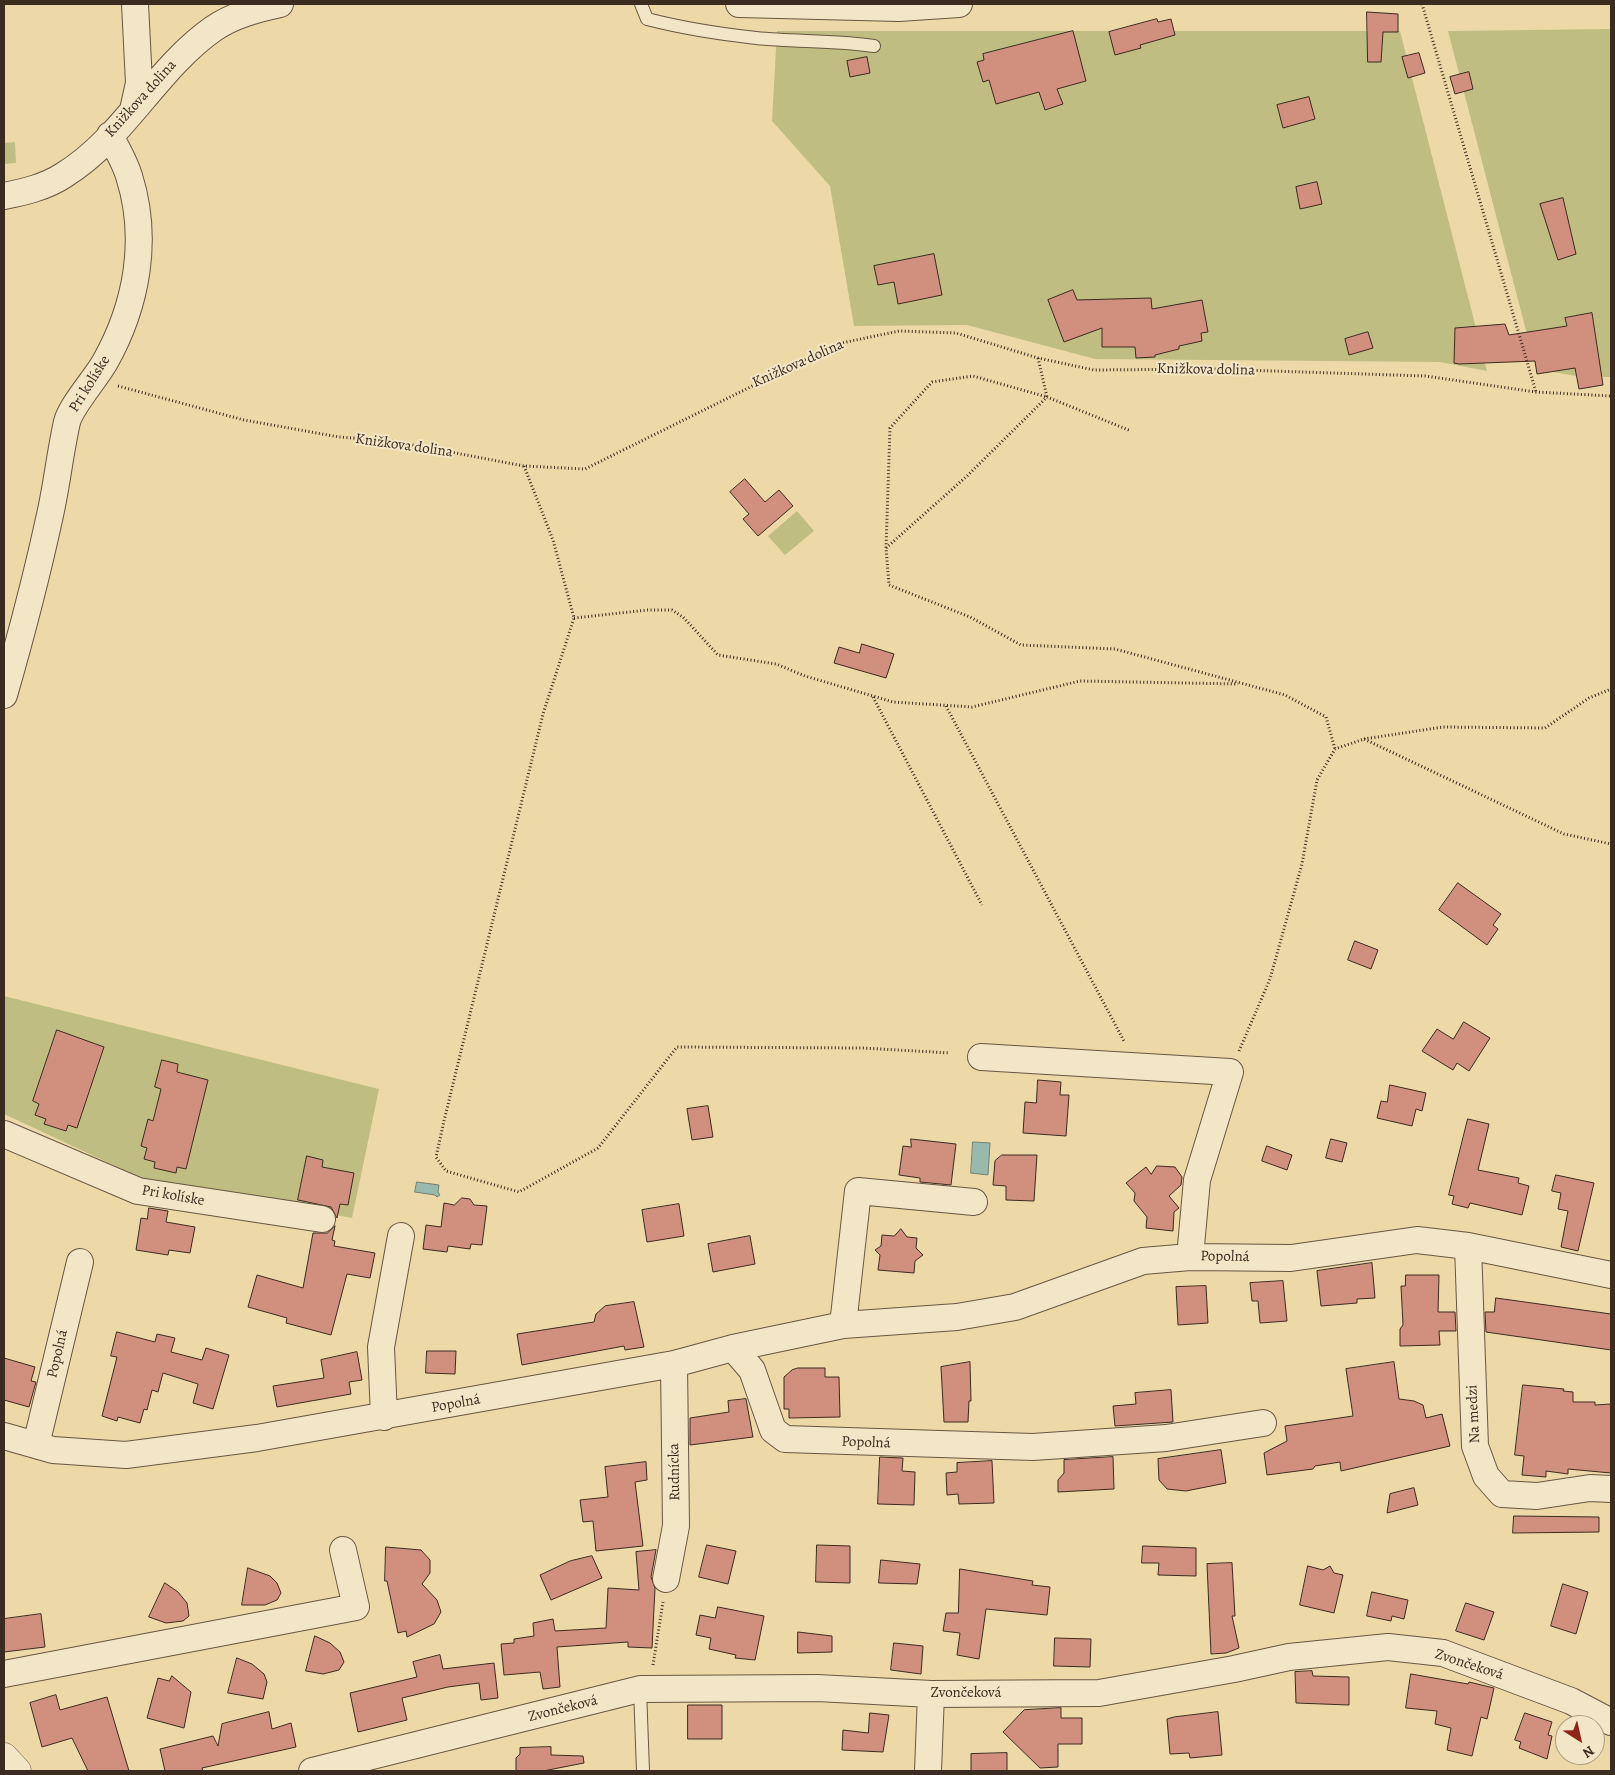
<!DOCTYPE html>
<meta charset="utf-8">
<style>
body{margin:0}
#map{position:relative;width:1615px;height:1775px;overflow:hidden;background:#edd9a8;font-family:Alegreya,serif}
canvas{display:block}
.frame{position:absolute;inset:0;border:5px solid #3b2b20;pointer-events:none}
.north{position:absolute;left:1555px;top:1715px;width:50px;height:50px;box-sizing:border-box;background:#f3e6c6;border:1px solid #a99b84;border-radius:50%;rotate:145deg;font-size:14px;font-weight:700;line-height:20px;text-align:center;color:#3b2b20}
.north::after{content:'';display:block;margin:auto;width:18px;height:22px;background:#8f2418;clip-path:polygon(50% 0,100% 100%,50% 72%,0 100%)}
</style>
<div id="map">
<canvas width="1615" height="1775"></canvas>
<div class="frame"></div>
<div class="north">N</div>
</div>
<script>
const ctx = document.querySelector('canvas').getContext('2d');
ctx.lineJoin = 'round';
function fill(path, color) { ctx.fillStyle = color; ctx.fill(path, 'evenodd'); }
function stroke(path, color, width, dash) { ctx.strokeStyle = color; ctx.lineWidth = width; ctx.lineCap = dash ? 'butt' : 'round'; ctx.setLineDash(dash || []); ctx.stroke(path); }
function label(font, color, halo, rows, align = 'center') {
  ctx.font = font + ' Alegreya,serif'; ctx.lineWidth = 4; ctx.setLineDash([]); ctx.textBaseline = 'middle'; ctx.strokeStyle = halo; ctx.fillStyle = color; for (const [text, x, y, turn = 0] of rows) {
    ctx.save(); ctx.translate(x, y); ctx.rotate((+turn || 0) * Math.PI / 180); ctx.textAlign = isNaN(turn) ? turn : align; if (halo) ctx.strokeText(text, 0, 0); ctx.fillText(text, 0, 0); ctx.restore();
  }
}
fill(new Path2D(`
 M1611,29V377H1582L1536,369L1448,31Z
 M777,31H1400L1487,371L1440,362L1095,359L967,325L854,326L830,186L772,121Z
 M15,142L16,163L4,164V143Z
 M797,511L814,531L785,555L768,536Z
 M4,996L379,1089L352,1218L143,1179L4,1114Z`), '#c0bd83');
const water = new Path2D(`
 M973,1142L990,1143L988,1175L971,1173Z
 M417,1182L439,1185L438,1192L440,1195L437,1197L435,1195L415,1192Z`);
fill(water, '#9ab9ad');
stroke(water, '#748075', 1);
const building = new Path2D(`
 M1367,12L1398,14V32H1383L1381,62H1368Z
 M1157,19L1158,22L1171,19L1175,35L1140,45L1141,48L1115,55L1109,32Z
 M1073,31L1086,81L1057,89L1063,104L1045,110L1039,92L996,104L989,80L983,82L977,62L984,60L983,54Z
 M1419,53L1425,73L1408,78L1402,57Z
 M867,57L870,73L850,77L847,61Z
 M1469,72L1473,89L1455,94L1450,77Z
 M1309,97L1315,119L1283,128L1277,105Z
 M1317,182L1322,204L1300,209L1296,187Z
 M1563,198L1576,254L1558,260L1540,204Z
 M934,254L942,295L898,304L894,282L878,285L874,266Z
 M1073,290L1077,300L1151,298L1152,309L1202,300L1208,332L1201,333L1202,341L1179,346V349L1155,355V357L1136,358L1135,347H1102V328L1064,342L1048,300Z
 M1592,313L1603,385L1579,389L1575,368L1537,374L1535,361L1459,364L1454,363L1455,328L1505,324L1509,335L1567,326L1565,318Z
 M1368,332L1373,348L1349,355L1345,339Z
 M745,479L765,502L779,490L793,506L758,536L743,519L749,514L730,492Z
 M862,644L894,654L886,678L834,663L839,647L859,653Z
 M1458,883L1501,914L1493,925L1498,929L1487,945L1439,910Z
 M1355,941L1378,950L1371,969L1348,960Z
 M1464,1022L1490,1038L1469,1071L1457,1063L1453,1070L1422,1051L1437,1029L1453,1039Z
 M57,1030L104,1047L77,1128L68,1125L66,1131L44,1124L46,1119L35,1115L39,1104L33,1101Z
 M162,1060L178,1064L177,1072L208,1080L186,1169L177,1167L176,1173L154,1168L155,1162L144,1159L147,1148L141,1146L148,1119L153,1121L161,1089L155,1087Z
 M1038,1080L1061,1082L1060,1095H1069L1066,1136L1023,1133L1025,1102L1036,1103Z
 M1390,1085L1426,1093L1422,1111L1416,1109L1412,1126L1377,1118L1381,1101L1387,1102Z
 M708,1106L713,1137L692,1140L687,1109Z
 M1468,1119L1489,1124L1478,1170L1519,1178L1518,1183L1529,1186L1522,1215L1470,1203L1468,1208L1452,1204L1454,1196L1449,1195Z
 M911,1139L956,1144L951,1185L920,1182V1178L899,1175L903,1146L911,1147Z
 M1331,1139L1347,1143L1342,1162L1326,1158Z
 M1267,1146L1292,1155L1287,1170L1262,1161Z
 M1002,1155H1037L1034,1201L1006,1200V1186L993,1185L995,1161Z
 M307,1156L323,1160L322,1167L354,1173L348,1205L340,1204L337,1218L331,1207L298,1200Z
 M1157,1166L1175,1167L1182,1177L1181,1185L1169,1196L1179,1208L1174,1212L1173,1231L1146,1228L1147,1217L1134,1201L1135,1193L1126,1183L1146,1167L1151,1174Z
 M1556,1175L1594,1183L1578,1251L1561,1247L1568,1211L1558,1209L1561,1193L1552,1191Z
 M462,1198L470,1199L474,1205L487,1206L482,1245L471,1244L470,1249L448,1246L447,1252L423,1249L426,1225L441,1227L444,1203L454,1205Z
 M679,1204L684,1236L647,1242L642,1210Z
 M149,1208L168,1211L166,1222L195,1227L190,1253L169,1250L168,1255L136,1250L141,1218L147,1219Z
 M335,1226L332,1240L335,1241L334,1246L375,1253L370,1278L347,1274L331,1335L286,1323L287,1318L248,1307L257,1275L303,1288L313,1233H327Z
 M901,1229L907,1237L917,1238L916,1248L923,1255L915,1261L914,1273L878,1270L880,1255L875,1250L881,1246L882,1235L894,1236Z
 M750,1236L755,1264L713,1272L708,1244Z
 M1372,1263L1375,1298L1357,1299V1303L1321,1306L1317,1271Z
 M1406,1275H1439L1438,1312H1455L1456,1331H1439L1440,1345L1400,1346V1329L1403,1325L1401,1286H1405Z
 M1283,1281L1287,1321L1260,1323L1258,1301H1252L1250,1283Z
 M1206,1286L1208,1323L1178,1325L1176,1287Z
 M1496,1298L1611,1314V1350L1486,1332L1485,1312H1494Z
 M634,1302L644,1347L625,1350L624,1346L522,1365L517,1334L594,1322L596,1314L605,1306Z
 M117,1332L155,1342L157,1334L175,1338L171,1352L202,1360L206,1348L229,1355L213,1409L193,1403L198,1384L163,1373L158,1392L152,1390L147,1410L144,1409L140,1423L118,1417L117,1421L102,1416L117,1357L111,1356Z
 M427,1351H456L455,1374L426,1373Z
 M357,1352L362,1380L349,1382L351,1394L277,1407L273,1386L324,1378L321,1360Z
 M4,1358L35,1367L31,1381L36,1382L29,1407L4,1400Z
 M970,1362L971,1401H969L968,1422H944L941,1367Z
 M1394,1362L1399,1399L1414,1401L1423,1405L1426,1418L1442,1414L1450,1446L1341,1471L1340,1462L1315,1466L1313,1469L1267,1475L1264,1453L1287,1441L1285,1426L1353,1416L1346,1369Z
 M798,1368H825V1377H839L840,1417L789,1418V1409H784V1377L792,1370Z
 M1523,1385L1564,1389L1563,1391L1573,1392V1402H1595V1405L1611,1404V1473L1568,1469V1474L1546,1471V1477L1522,1475L1524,1456L1515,1455Z
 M1171,1390L1173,1422L1115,1426L1113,1406L1136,1404L1135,1393Z
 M746,1399L753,1437L690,1445V1418L729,1412L728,1401Z
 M1221,1450L1226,1483L1186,1491L1167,1489L1159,1480L1158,1459Z
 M880,1457L903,1458L902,1471L915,1472L914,1505L878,1504Z
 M1113,1457L1114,1489L1058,1492V1480L1064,1473V1460Z
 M992,1461L994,1503L959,1504L958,1494L947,1495L946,1473L957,1472V1463Z
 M646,1462L647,1480L635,1482L643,1546L596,1551L593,1521L583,1522L580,1500L608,1497L605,1467Z
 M1414,1488L1418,1505L1387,1513L1390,1494Z
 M1514,1516L1599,1517V1532L1513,1533Z
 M707,1545L736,1551L728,1584L699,1577Z
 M817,1545L850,1546V1583L816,1582Z
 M1143,1546L1196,1548V1576L1158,1575L1159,1563H1142Z
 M386,1547L421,1550L430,1560V1573L422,1584L437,1600L441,1612L434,1624L407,1637L406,1631L398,1633L387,1581H385Z
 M656,1550L651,1577L655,1588L652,1648L628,1647V1642L557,1647L560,1687L543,1689L540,1672L504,1675L501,1644L514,1643V1639L534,1636L533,1623L553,1619L555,1631L606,1628L608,1588L639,1590L636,1552Z
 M592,1556L602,1578L551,1600L540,1575L570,1561Z
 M881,1560L920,1564L917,1584L879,1583Z
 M1232,1563L1235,1616H1232L1239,1648L1226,1653L1211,1654L1207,1564Z
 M1308,1566L1323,1570L1330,1566L1334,1573L1343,1575L1334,1613L1300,1605Z
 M248,1568L270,1576L277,1583L281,1593L277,1600L265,1605H242Z
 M960,1569L1033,1581L1032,1585L1050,1587L1047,1615L986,1609L979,1659L957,1655L960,1633L943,1631L946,1613H958Z
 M165,1583L178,1592L187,1603L189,1616L183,1621L166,1623L149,1617Z
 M1563,1584L1588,1592L1576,1634L1551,1626Z
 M1372,1592L1408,1600L1404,1619L1392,1616L1391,1621L1367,1616Z
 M1466,1603L1494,1612L1484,1640L1456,1631Z
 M718,1607L764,1616L755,1660L735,1658L736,1655L709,1649L711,1638L696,1635L700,1615L715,1618Z
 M41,1614L45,1647L4,1652V1619Z
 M798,1632L832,1636V1652L798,1653Z
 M315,1636L330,1643L340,1652L344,1662L339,1670L323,1674L306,1671Z
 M1055,1638L1091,1639L1090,1667L1054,1666Z
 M894,1643L923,1646L921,1674L891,1670Z
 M440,1655L443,1669L494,1663L498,1698L481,1700L479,1683L448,1687L402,1698L407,1720L358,1732L350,1693L417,1677L413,1662Z
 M237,1658L252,1664L264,1674L267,1682L263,1699L228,1693Z
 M1312,1671L1313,1676L1349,1677V1705L1296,1703L1295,1672Z
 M1411,1674L1468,1684L1469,1682L1494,1688L1487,1719L1481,1717L1472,1756L1447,1750L1451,1728L1435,1724L1437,1711L1406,1708Z
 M172,1676L191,1692L184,1728L147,1718L158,1678L169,1681Z
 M56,1695L60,1710L107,1697L129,1771H88L72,1738L42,1747L30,1703Z
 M688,1705H722V1739H688Z
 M1061,1708V1718H1082V1744H1058V1767L1040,1768L1003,1732L1024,1710Z
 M269,1712L272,1729L291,1723L296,1747L202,1768L203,1771H165L160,1749L213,1736L218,1746L222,1724Z
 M1218,1712L1222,1755L1190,1758L1189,1753L1170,1754L1167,1719L1174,1717Z
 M870,1713L889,1715L883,1752L842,1750L843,1730L868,1733Z
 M1525,1713L1552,1722L1548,1735L1552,1736L1547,1759L1519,1748L1521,1742L1515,1740Z
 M551,1747V1755L583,1756L584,1763L543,1771H516V1758L520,1754V1748Z
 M1007,1753V1771H971V1754Z`);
fill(building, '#d18f7d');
stroke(building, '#3b2b20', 1);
const service = new Path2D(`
 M641,4L647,19C682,28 720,34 756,38C795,42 835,40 874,46
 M640,1689L643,1771`);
const minor = new Path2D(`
 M739,4L899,8L959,4
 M133,110L139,83L135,4
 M4,196C24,192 46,187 64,175C124,138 156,69 213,29C233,15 257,9 280,4
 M4,695C21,636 37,575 50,515C57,484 60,453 67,422C71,406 96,378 105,362C137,305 149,239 129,176C125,162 116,148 110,135
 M981,1057L1230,1072L1197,1180L1190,1257
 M4,1134L138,1191L322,1219
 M1468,1246L1475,1446L1486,1476L1502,1494L1537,1496L1590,1488L1611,1489
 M843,1325L858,1191L974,1202
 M733,1348L752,1370L773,1430L785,1439L1033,1447L1166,1438L1263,1423
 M384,1417L381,1347L401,1236
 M4,1436L53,1450L126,1455L257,1438L674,1364L733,1348L843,1325L957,1317L1015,1307L1143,1261L1190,1257L1291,1258L1417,1240L1468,1246L1611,1275
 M36,1445L80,1262
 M666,1579L676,1526L674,1364
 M4,1674L356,1607L343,1550
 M312,1771L640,1689L817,1688L931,1694L1099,1693L1234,1669L1289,1657L1388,1647L1443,1653L1571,1701L1611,1722
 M928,1771L931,1694`);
const tertiary = new Path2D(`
 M4,1757L17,1771`);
stroke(service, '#685642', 14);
stroke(minor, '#685642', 28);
stroke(tertiary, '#685642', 29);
stroke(new Path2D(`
 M1422,4L1536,392
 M1038,358L1047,397L973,376L932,382L890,428L886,548L889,585L970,617L1021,645L1115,649L1285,695L1326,717L1335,749
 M118,386L244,420L339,437L392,441L524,466L585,469L837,344L899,331L956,333L1038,358L1094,370L1211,369L1425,376L1536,392L1611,396
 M524,466L553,540L574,618L543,714L444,1121L436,1157L446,1171L519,1192L598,1148L677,1047L863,1048L950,1053
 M886,548L967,476L1047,397L1131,431
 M574,618L648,610H672L683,617L718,655L776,664L805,676L893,702L972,707L1080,681L1238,684
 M873,697L982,905
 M946,706L1125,1043
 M1364,739L1443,727L1545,728L1589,698L1611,689
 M1239,1051L1270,979L1302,864L1317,780L1335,749L1364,739L1564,834L1611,844
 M653,1665L663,1602`), '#3b2b20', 3, [1, 2.5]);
stroke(service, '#f3e6c6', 12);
stroke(minor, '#f3e6c6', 26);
stroke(tertiary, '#f3e6c6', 28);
label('15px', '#3b2b20', '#f3e6c6', [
 ["Knižkova dolina",141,99,-48],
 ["Knižkova dolina",798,364,-24],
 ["Knižkova dolina",1206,370,1],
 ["Pri kolíske",90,384,-58],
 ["Knižkova dolina",404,446,8],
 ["Pri kolíske",173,1196,10],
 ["Popolná",1225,1257,1],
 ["Popolná",58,1354,-77],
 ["Popolná",456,1404,-10],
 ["Na medzi",1474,1414,-93],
 ["Popolná",866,1443,2],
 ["Rudnícka",675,1472,-91],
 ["Zvončeková",1469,1665,18],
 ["Zvončeková",966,1693],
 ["Zvončeková",563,1709,-14]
]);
</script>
